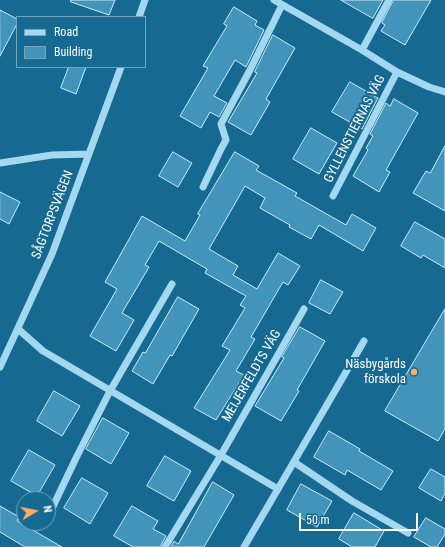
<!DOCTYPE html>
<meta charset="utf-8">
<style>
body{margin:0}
#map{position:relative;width:445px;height:547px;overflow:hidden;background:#166990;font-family:"Roboto Condensed",sans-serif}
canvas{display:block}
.legend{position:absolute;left:16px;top:16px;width:130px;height:52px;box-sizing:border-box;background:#166990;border:1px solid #73a5bc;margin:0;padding:5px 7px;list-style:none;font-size:12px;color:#fff}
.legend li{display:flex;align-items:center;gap:8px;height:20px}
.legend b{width:20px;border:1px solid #73a5bc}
.north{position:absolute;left:16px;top:491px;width:40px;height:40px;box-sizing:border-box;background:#166990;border:1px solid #73a5bc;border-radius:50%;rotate:80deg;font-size:11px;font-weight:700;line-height:16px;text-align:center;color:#fff}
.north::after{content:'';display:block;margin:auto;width:14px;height:18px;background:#ffac62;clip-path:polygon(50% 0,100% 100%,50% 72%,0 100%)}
.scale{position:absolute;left:299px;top:513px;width:119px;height:18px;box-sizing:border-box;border:2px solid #fff;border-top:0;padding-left:5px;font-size:12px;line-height:14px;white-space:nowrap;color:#fff;-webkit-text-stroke:3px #166990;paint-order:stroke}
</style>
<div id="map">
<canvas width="445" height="547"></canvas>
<ul class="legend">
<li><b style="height:5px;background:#a3d8f0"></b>Road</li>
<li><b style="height:11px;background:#4394ba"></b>Building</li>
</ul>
<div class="north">N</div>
<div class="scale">50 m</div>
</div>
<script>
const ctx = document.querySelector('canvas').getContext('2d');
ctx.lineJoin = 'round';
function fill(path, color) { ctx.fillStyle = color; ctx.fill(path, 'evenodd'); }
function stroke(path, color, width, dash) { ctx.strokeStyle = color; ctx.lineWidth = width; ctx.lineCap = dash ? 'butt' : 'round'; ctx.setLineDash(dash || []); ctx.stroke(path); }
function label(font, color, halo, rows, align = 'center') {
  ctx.font = font + ' "Roboto Condensed",sans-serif'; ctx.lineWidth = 4; ctx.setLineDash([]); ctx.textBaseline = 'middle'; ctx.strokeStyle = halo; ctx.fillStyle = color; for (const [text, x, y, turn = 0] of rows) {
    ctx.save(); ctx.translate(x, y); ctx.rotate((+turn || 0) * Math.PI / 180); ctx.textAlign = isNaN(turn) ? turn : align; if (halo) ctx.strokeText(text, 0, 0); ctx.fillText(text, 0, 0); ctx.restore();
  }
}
const building = new Path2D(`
 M71,0H115L109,15L71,2Z
 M341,0H383L373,18Z
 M394,0H431L405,45L381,31L385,25L382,23Z
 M234,7L257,21L255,25L264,30L246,67L235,60L214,96L227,103L219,117L210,112L201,128L180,116L208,68L203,66L227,26L224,24Z
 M0,10L17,19V24L0,56Z
 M273,35L295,48L266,99L270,102L251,135L228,122L257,73L255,72Z
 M69,67H86L76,94L61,88Z
 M350,82L378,98L362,129L332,112Z
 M394,99L418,113L386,170L390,172L379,192L353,176L368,150L366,148L373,136L370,134L386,103L390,106Z
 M311,128L337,143L319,174L293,159Z
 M445,146V211L413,193L426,171L430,173Z
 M173,152L192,163L178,187L159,176Z
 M235,152L259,166L256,170L297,193L295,196L346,225L352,214L376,228L363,251L319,225L311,239L289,227L290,225L260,208L265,198L245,186L209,249L238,266L233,275L257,289L278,253L300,266L288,285L283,282L251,337L255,339L236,371L244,375L216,420L194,408L230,350L222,346L245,308L240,305L246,296L205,273L207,269L159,241L145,265L149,267L122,313L134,320L116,351L90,336L117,289L105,282L142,216L185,241L200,215L198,214Z
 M0,192L20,202L9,224L0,219Z
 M415,222L445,239V268L423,255L421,258L401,246Z
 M321,280L343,292L330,314L309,303Z
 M178,297L199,309L172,356L170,355L153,384L132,371L143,352L145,353Z
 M445,309V429L438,441L385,411Z
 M300,327L325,341L297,390L299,391L281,421L255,406L284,358L282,357Z
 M54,391L80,406L62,436L37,421Z
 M103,418L129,433L111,464L86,449Z
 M329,431L360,449L359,451L393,471L381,490L347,470L345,475L314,457Z
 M29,450L55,465L37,496L11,481Z
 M165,456L191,471L174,501L147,486Z
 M431,469L445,477V493L441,501L419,488Z
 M82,478L108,493L90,524L64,508Z
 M213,482L234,495L204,547H171L174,541L178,544Z
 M301,484L332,501L317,527L287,510Z
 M0,506L19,517L17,521L62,547H25L0,532Z
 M132,506L158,521L153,529L166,536L160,547H133L114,536Z
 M354,513L384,531L375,547H352L339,539Z
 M426,518L445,529V534L437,547H431L414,537Z`);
fill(building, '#4394ba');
stroke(building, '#caecfb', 1);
stroke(new Path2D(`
 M274,0L362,50L397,72L429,87L445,92
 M139,17L145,0
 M362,50L389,0
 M0,163L52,155L89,154
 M203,187L221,149L226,140L221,124L250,70L282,5
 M333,196L397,72
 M18,329L43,351L278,489L364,341
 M0,367L52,254L121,67
 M294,462L352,501L408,533
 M48,517L76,458L110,391L172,284
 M165,547L221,455L304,309
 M244,547L278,489`), '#a3d8f0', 7);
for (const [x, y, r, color] of [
 [414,372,4,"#ffac62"]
]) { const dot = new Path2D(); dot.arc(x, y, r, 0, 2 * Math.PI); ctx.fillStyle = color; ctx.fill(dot); stroke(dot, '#166990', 1.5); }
label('13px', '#fff', '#166990', [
 ["GYLLENSTIERNAS VÄG",355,129,-63],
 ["SÅGTORPSVÄGEN",53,215,-69],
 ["MEIJERFELDTS VÄG",252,376,-60]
]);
label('13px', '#fff', '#166990', [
 ["Näsbygårds",406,365],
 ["förskola",406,380]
], 'right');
</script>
